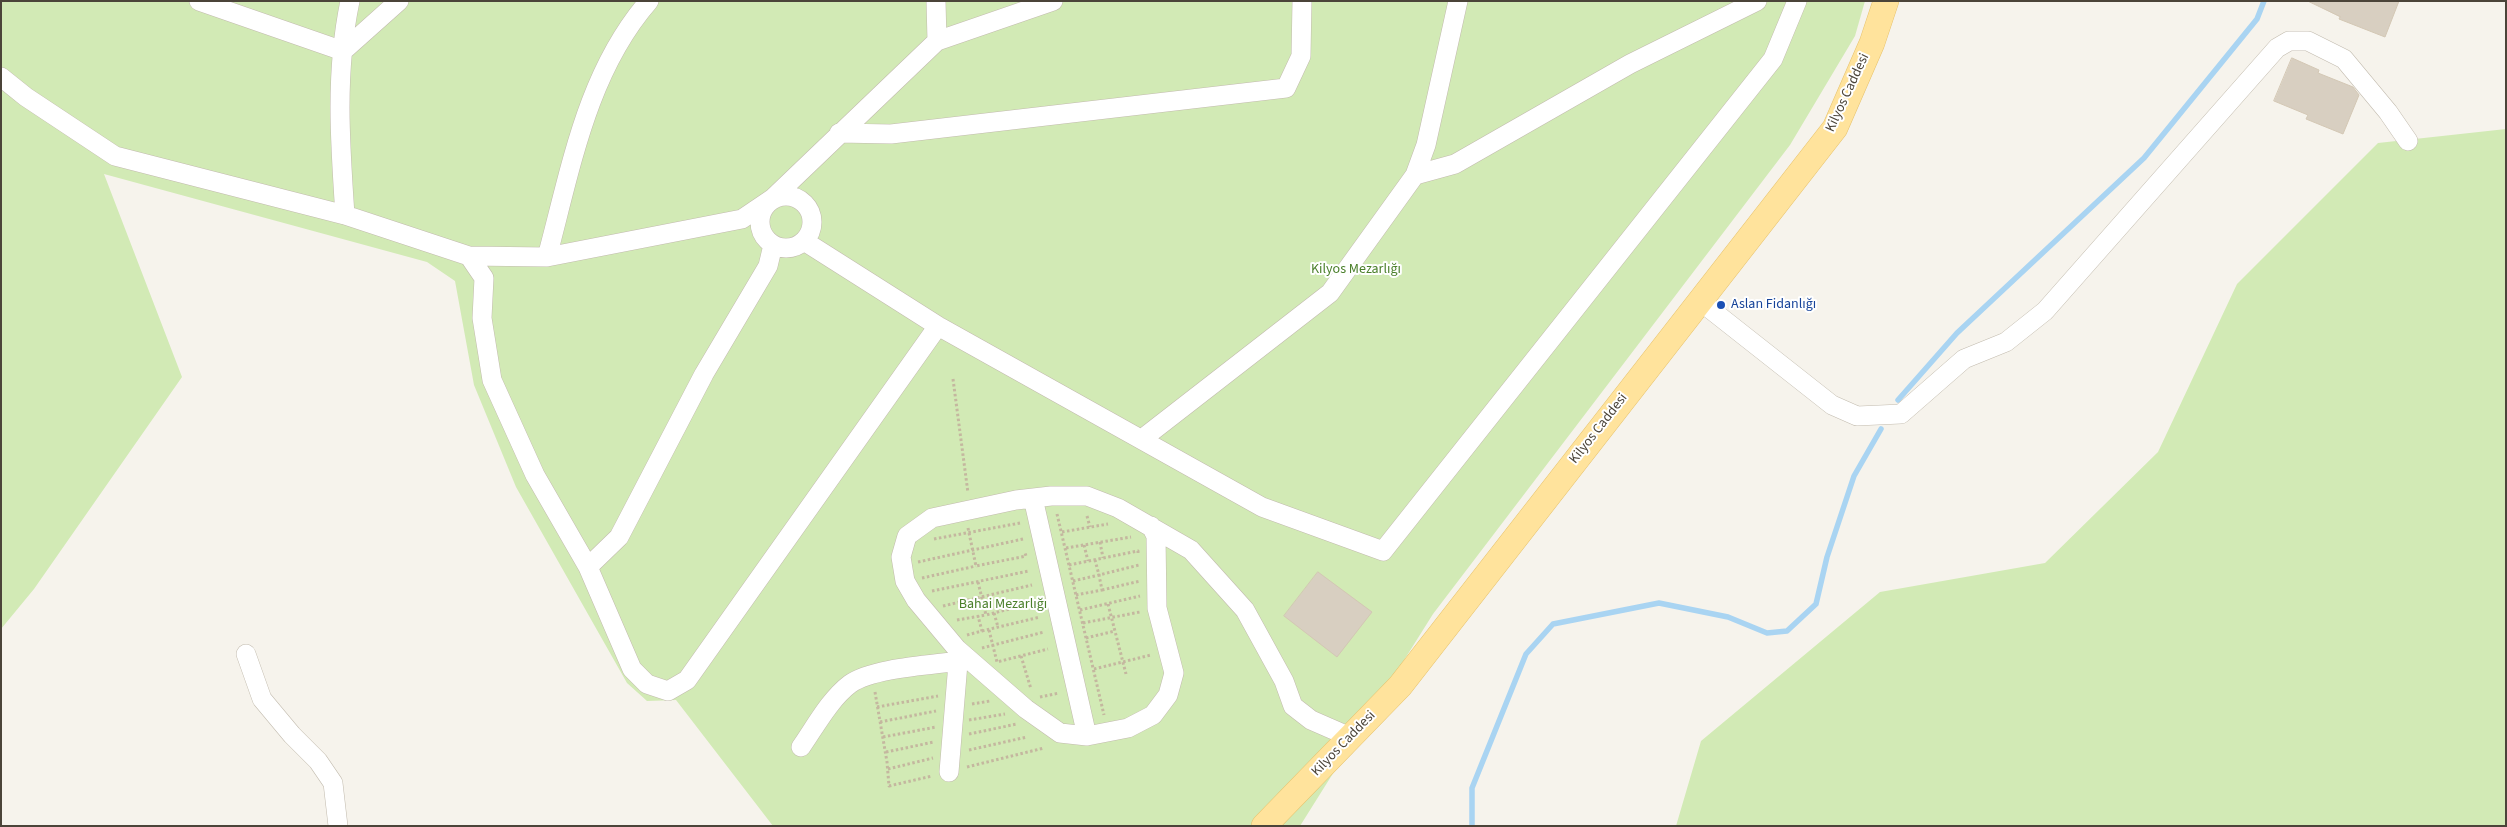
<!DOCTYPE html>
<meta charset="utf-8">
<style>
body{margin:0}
#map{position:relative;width:2507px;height:827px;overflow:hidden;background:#f6f3ec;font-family:"Source Sans 3",sans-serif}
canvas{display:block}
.frame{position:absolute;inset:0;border:2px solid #4b4439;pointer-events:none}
</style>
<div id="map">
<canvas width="2507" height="827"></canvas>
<div class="frame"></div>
</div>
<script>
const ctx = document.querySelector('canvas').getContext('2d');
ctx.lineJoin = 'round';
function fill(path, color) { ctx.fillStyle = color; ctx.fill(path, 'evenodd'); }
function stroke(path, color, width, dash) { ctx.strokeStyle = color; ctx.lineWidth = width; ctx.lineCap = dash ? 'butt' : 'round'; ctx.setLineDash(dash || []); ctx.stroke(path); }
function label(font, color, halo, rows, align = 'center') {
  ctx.font = font + ' "Source Sans 3",sans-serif'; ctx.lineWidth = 4; ctx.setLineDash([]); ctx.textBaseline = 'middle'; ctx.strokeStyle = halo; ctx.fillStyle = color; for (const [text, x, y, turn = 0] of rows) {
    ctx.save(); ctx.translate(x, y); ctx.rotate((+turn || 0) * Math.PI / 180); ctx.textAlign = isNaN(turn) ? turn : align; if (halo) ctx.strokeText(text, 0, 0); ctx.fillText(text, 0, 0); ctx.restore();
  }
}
fill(new Path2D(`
 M1,1H1865L1855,36L1790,145L1433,614L1300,826H773L676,700L647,701L627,683L516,487L474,385L455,281L427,262L104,174L182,377L34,589L1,629Z
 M2506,129V826H1676L1701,741L1880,592L2045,563L2158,452L2237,284L2378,143Z`), '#d2eab5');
stroke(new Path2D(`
 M1898,400L1957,333L2144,158L2257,19L2264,1
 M1472,826V788L1526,654L1553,624L1659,603L1728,617L1767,633L1787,631L1816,604L1827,557L1854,476L1881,429`), '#a9d4f2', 5.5);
const building = new Path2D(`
 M2308,1H2399L2385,37L2339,19L2340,17Z
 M2292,58L2319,70L2318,73L2353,87L2359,95L2343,134L2306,119L2308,115L2274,101Z
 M1318,572L1372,612L1337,657L1284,616Z`);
fill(building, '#d8cfc1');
stroke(building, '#d3c7b4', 1);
const minor = new Path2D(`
 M199,1L343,51L399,1
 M936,1L937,41
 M1,77L26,97L115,156L345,215L469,256L547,257L742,219L773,198L937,41L1053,1
 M839,133L891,134L1286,88L1301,56L1302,1
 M1415,175L1455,164L1630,64L1757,1
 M760 222a26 26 0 1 1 52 0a26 26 0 1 1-52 0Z
 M345,215C340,143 335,72 350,1
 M804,241L938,326L1262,507L1383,551L1773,59L1797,1
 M469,256L484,278L482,318L492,380L535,475L588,567L619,537L704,374L768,266L773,245
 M547,257C571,168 587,72 649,1
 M1700,301L1832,405L1857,416L1901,414L1964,359L2006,342L2045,311L2277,48L2289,41H2308L2344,59L2388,112L2408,141
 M1142,439L1330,293L1415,175L1426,145L1458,1
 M1033,498L1087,736
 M1151,526L1156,536L1157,608L1174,673L1168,695L1153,715L1128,728L1087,736L1060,733L1026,709L957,649L916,600L905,581L901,557L907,536L932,518L1016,500L1051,496H1087L1118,508L1191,550L1245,610L1284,681L1293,706L1311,720L1350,737
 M588,567L632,669L647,684L668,691L687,680L938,326
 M246,654L262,699L292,735L318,761L333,783L338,826
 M801,747C815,727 830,699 850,684C872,668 931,665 959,661
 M949,772L959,651`);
const major = new Path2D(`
 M1264,826L1400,686L1835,128L1872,43L1886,1`);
stroke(minor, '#c2bbae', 20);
stroke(major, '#e6c16a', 26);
stroke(new Path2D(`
 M953,379L968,493
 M1057,514L1104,715
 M1087,516L1090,527
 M968,528L976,566L1026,556L1025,553
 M1062,532L1108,524
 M934,539L1020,523
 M1100,542L1103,558
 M1084,545L1088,561
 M1066,548L1131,537
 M918,562L1023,539
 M1069,565L1138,551V553
 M922,578L976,566
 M1073,581L1099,575L1095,560
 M978,582L986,615L1037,602
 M1102,590L1140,581
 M932,591L1029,571
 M1076,595L1102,590L1099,575L1139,565
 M1108,604L1126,674
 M943,606L1032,585
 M1080,610L1140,596
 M994,613L998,627
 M957,620L986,615
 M1083,623L1140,612
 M989,630L997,662L1048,649
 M982,631L1040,617
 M967,635L982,631L978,616
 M1086,638L1115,631
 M982,648L1044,632
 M1021,656L1031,689
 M1094,669L1151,655
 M875,692L887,762L889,786L932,776
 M1040,697L1059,693
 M972,704L990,701
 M877,707L938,696
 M969,720L1005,714
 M880,722L936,711
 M969,734L1017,724
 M883,737L936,727
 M969,750L1027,737
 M886,752L934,742
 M967,767L1044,748
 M888,769L933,758`), '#c4b79f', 3, [2.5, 2.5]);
stroke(minor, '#fff', 19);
stroke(major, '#ffe39c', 25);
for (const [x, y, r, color] of [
 [1721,305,5,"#1a4fb4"]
]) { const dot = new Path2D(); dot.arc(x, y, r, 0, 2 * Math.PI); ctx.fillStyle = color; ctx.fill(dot); stroke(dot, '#fff', 2); }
label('14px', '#4b4439', '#fff', [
 ["Kilyos Caddesi",1848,93,-65],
 ["Kilyos Caddesi",1599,429,-52],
 ["Kilyos Caddesi",1344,744,-46]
]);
label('14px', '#4a7f2a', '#fff', [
 ["Kilyos Mezarlığı",1356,270],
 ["Bahai Mezarlığı",1003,605]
]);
label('14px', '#164399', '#fff', [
 ["Aslan Fidanlığı",1731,305]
], 'left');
</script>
